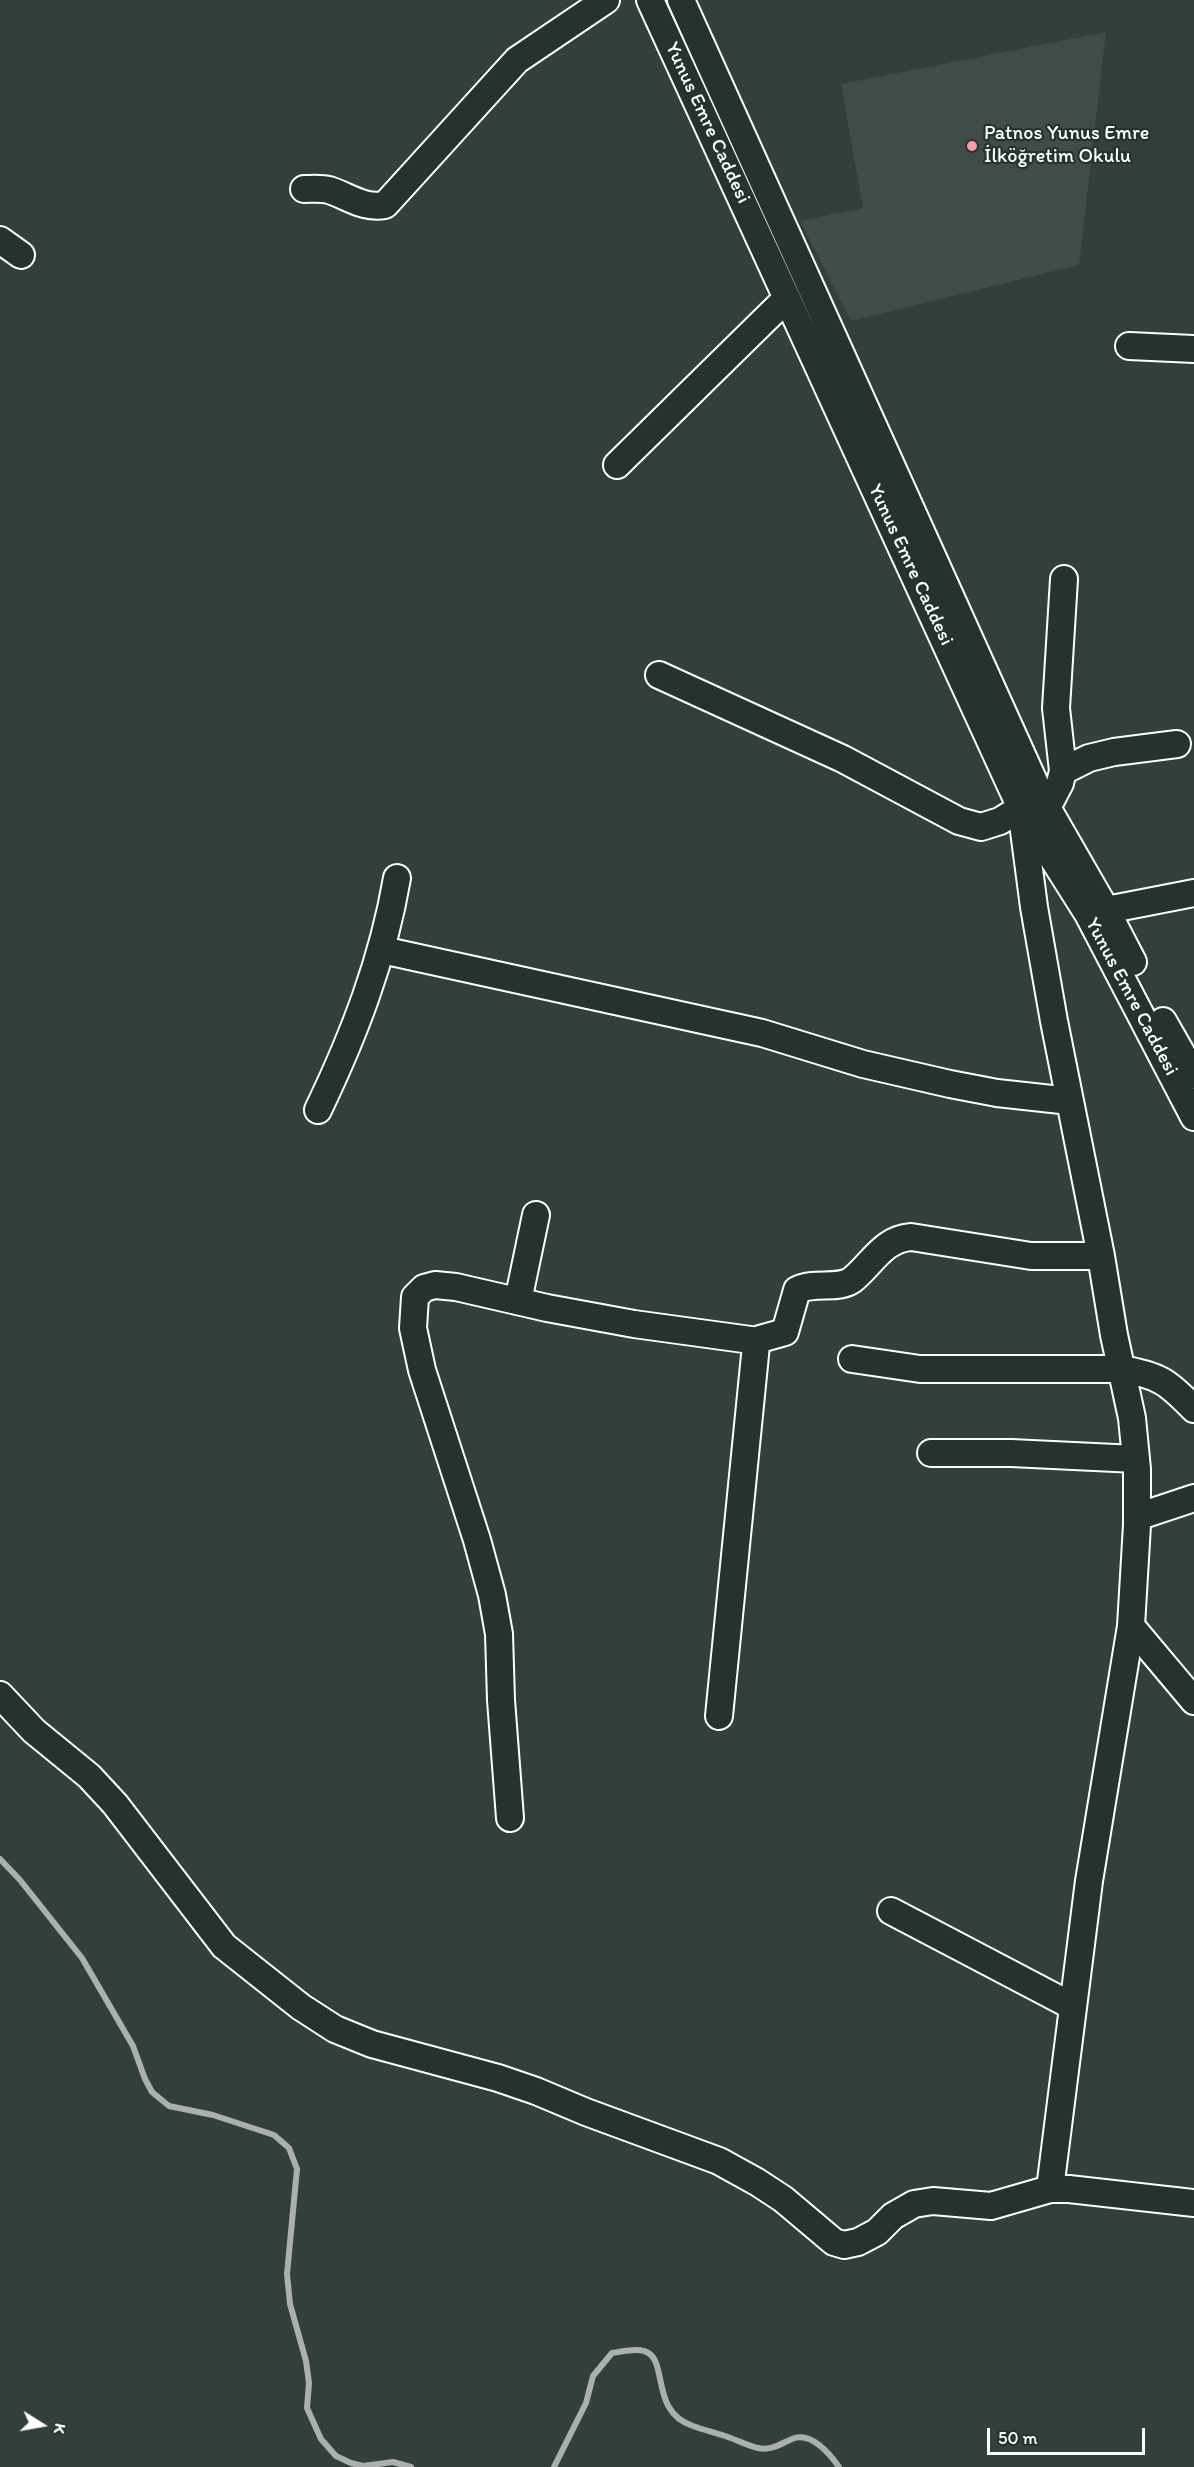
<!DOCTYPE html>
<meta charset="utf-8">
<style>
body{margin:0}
#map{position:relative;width:1194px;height:2467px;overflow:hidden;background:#333f3a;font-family:Itim,sans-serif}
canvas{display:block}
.north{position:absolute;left:12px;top:2395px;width:60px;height:60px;-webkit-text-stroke:4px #26332d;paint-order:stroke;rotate:101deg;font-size:16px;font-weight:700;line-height:24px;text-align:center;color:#fff}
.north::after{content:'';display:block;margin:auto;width:21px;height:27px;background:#fff;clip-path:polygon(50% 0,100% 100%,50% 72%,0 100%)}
.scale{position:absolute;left:987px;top:2428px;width:158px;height:27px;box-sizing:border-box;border:3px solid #fff;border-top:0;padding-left:8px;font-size:18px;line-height:21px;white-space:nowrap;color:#fff;-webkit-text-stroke:4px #26332d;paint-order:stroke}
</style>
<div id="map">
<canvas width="1194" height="2467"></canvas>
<div class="north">K</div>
<div class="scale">50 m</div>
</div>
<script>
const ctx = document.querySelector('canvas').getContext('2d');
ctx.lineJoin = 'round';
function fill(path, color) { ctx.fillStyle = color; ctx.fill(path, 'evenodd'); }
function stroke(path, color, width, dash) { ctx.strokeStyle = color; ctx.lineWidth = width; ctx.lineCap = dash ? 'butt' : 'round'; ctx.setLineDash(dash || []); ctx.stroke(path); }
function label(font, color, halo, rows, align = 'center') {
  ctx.font = font + ' Itim,sans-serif'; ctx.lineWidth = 4.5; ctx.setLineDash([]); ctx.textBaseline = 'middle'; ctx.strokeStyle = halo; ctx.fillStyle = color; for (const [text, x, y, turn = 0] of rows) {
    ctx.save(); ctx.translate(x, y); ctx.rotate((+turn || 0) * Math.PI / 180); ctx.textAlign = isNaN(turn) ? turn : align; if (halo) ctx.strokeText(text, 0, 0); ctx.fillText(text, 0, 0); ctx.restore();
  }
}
fill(new Path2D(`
 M1106,32L1079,265L851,321L800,221L863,208L841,84Z`), '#404c47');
stroke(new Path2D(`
 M0,1859L20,1880L82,1958L133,2046L145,2079L152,2092L169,2106L213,2115L274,2135L289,2148L297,2169L287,2274L290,2304L306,2361L309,2383L307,2408L321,2439L336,2456L351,2463L363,2466L393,2462L411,2467
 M554,2467L586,2403L593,2376L612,2353C621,2352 634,2348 644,2351C670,2358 648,2411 693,2426C704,2430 716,2433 728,2437C737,2440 748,2446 758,2448C771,2451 780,2444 792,2439C811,2431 830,2454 839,2467`), '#abb0ae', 6);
const minor = new Path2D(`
 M650,0L1021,808L1088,914L1194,1117
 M681,0L1041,797L1106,910L1133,962
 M304,189C312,189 321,188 329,190C348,196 363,209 385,205L517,60L606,0
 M0,240L21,255
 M1129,346L1194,349
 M617,465L787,298
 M659,675L843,759L959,821L981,827L1000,821L1021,808L1034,907L1054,1021L1101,1256L1114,1335L1132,1418L1137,1469V1525L1131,1626L1089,1881L1050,2189
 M1063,771L1089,758L1114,752L1177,744
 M1047,808L1060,783L1063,771L1056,708L1064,579
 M1091,913L1194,893
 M382,950L762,1033L863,1064L950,1084L997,1093L1070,1101
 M1163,1021L1194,1075
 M318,1110C354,1035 383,960 397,878
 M518,1301L536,1215
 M852,1359L920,1369H1121C1159,1375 1168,1382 1194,1409
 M931,1453H1011L1136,1459
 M1137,1517L1194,1498
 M1131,1626L1194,1701
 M0,1695L34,1731L89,1776L115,1804L224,1946L301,2007L335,2029L372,2044L498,2078L536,2091L586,2112L719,2161L757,2182L783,2199L834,2242L844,2245L858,2242L877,2232L893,2216L914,2204L933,2201L991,2206L1050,2189H1069L1194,2203
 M719,1716L756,1345L760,1339L785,1332L797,1290C814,1281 838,1290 852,1280C872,1264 883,1239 911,1237L1031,1256H1101
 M510,1818L501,1700L499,1634L492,1595L477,1540L422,1370L413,1328L415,1297L424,1288L435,1285L456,1287L547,1308L634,1324L758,1341
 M891,1911L1072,2006`);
stroke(minor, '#fff', 30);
stroke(minor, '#26332d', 26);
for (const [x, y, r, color] of [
 [972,146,6,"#ff9aa2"]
]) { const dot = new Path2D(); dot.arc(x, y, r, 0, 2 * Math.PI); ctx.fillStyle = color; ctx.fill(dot); stroke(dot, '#26332d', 2); }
label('20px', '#fff', '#26332d', [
 ["Yunus Emre Caddesi",707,123,65],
 ["Yunus Emre Caddesi",910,565,65],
 ["Yunus Emre Caddesi",1131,997,62]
]);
label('20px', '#fff', '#26332d', [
 ["Patnos Yunus Emre",984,134],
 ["İlköğretim Okulu",984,157]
], 'left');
</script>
